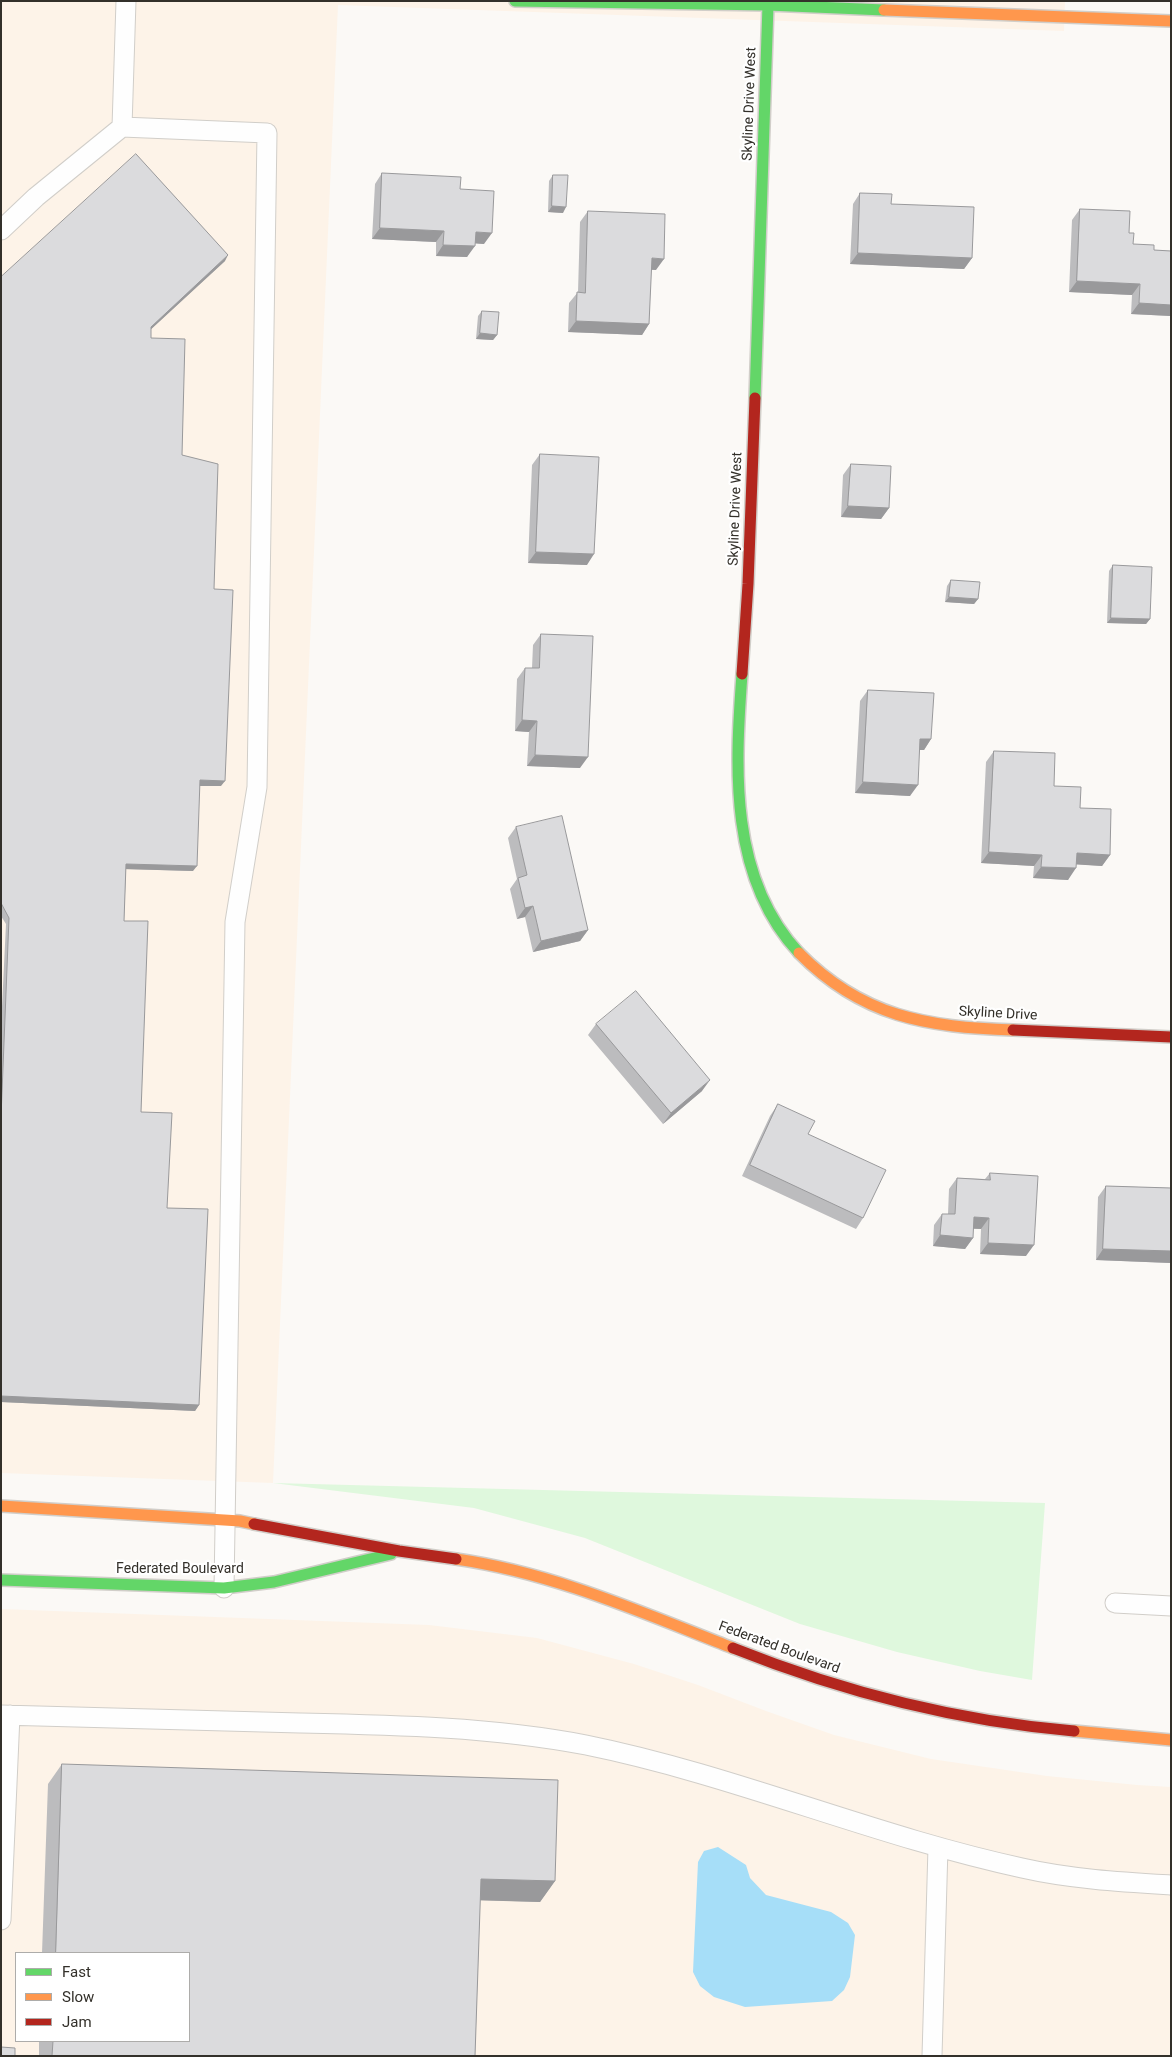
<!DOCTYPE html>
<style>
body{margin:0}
#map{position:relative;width:1172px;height:2057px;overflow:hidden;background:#fbf9f6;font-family:Roboto,sans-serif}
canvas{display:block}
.frame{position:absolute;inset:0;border:2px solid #33302a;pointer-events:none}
.legend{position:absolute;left:15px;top:1952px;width:175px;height:90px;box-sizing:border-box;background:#fff;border:1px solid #adacaa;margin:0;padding:6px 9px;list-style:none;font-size:15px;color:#33302a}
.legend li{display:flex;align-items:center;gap:10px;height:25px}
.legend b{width:25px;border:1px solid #adacaa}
</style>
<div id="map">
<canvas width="1172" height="2057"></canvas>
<div class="frame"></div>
<ul class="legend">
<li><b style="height:6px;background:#63d668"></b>Fast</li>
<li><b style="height:6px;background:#ff974d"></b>Slow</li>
<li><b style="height:6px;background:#b3261e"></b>Jam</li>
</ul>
</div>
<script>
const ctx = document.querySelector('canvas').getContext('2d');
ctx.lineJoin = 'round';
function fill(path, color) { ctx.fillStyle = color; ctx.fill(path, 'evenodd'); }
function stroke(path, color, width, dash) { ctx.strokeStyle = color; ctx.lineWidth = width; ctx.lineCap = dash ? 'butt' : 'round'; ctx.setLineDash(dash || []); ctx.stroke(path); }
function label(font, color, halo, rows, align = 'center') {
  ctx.font = font + ' Roboto,sans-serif'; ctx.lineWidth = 4.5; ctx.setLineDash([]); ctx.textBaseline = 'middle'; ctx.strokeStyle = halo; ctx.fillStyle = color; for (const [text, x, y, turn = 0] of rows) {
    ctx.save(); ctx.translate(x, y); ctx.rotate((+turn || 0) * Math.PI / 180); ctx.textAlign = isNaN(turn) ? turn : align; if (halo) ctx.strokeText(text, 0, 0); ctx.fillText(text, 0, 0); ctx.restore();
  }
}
fill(new Path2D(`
 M1,1H1065L1064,31L338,5L273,1483L1,1473Z
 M1,1609L429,1625L537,1638L634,1664L698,1685L766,1711L834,1735L931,1759L1047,1776L1137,1785L1171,1787V2056H1ZM16,1953H189V2041H16Z`), '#fdf3e8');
fill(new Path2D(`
 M273,1483L1045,1503L1032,1680L980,1671L897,1652L800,1624L585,1538L474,1508Z`), '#dff8dd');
fill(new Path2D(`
 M718,1847L746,1865L750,1878L766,1895L831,1912L848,1923L855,1935L850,1977L844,1990L832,2001L745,2007L714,1997L700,1986L693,1972L698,1862L704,1851Z`), '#a6def8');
const lane = new Path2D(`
 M122,127L267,133L257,787L235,922L224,1588
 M1,230L36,197L122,127L126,1
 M1115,1603L1171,1606
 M1,1715C101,1718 200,1720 300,1723C395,1725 492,1727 586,1745C734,1775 874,1836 1022,1868C1070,1879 1122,1882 1171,1885
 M1,1920L10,1715
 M932,2056L938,1847`);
const fast = new Path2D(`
 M515,1L768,5L884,10
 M755,398L768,5
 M742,674C735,769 729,878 799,953
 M1,1580L224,1588L274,1582L391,1554`);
const slow = new Path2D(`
 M884,10L1171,21
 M799,953C862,1017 927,1027 1013,1030
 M1,1506L240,1521L254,1524
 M456,1559C554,1573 643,1613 733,1648
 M1074,1731L1171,1740`);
const jam = new Path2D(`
 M742,674L748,584L755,398
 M1013,1030L1171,1037
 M254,1524L399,1551L456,1559
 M733,1648C843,1692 957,1721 1074,1731`);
stroke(lane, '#d1cec9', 21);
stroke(fast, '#d1cec9', 14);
stroke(slow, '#d1cec9', 14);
stroke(jam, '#d1cec9', 14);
stroke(lane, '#fefefe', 19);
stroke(fast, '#63d668', 11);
stroke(slow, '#ff974d', 11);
stroke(jam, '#b3261e', 11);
fill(new Path2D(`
 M382,173L460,189L484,244L475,243L467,257L436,256V242L372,239L375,184Z
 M553,175L563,213L548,212L549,181Z
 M860,193L891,204L972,258L964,269L850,264L853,204Z
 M1080,209L1129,233L1133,244L1154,250L1171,251V316L1131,314L1132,295L1069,292L1072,220Z
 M588,211L656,270H651L649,324L642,335L568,332L569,303L578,292L580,222Z
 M225,261L151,329V338L182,455L214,589L221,786H200L193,871L126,869L124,921L141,1112L167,1208L199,1405L195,1411L1,1402V1027L6,924L1,916V277Z
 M482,311L497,335L493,340L476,339L478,316Z
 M540,454L587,565L528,563L532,465Z
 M851,464L889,508L881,519L841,517L843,475Z
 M1113,565L1150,619L1146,624L1107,623L1109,571Z
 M951,580L978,599L974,604L945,602L947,586Z
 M541,634L580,768L527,766L529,732L515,731L517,679L525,668H532L533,645Z
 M868,690L931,739L924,750H920L910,796L855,793L860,701Z
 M994,751L1054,786L1080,808L1110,855L1102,866L1076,864L1068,880L1033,878L1034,866L981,863L986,762Z
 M516,827L588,930L580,941L533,952L525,917L517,919L510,889L517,879L508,838Z
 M596,1024L702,1091L663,1124L588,1035Z
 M778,1104L808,1134L863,1218L856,1229L742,1176L770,1116Z
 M990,1173L1026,1256L980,1254L981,1229H973V1238L965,1249L933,1246L934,1225L942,1214H948L949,1189L957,1178L985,1179Z
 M1106,1186L1171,1188V1263L1096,1260L1098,1197Z
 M62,1764L555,1881L540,1902L480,1900L475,2056H39V2041H189V1953H42L48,1784Z`), '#bcbcbe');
fill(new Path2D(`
 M552,206L566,207L563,213L548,212Z
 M380,228L444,231L436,242L372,239Z
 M476,232L492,233L484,244L468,243Z
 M443,245L475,246L467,257L436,256Z
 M858,253L972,258L964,269L850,264Z
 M228,255L225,261L147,333L151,327Z
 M652,258L664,259L656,270L644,269Z
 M1077,281L1140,284L1132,295L1069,292Z
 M1139,303L1171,305V316L1131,314Z
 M576,321L649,324L642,335L568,332Z
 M480,333L497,335L493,340L476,339Z
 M848,506L889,508L881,519L841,517Z
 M536,552L594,554L587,565L528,563Z
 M949,597L978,599L974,604L945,602Z
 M1111,618L1150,619L1146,624L1107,623Z
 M522,720L537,721L529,732L515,731Z
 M920,739H931L924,750H913Z
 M535,755L588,757L580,768L527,766Z
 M200,780L225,781L221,786H196Z
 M863,782L918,785L910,796L855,793Z
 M989,852L1042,855L1034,866L981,863Z
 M1077,853L1110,855L1102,866L1069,864Z
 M126,864L197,866L193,871L122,869Z
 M1041,867L1076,868L1068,880L1033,878Z
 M533,906L525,917L517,919L525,908Z
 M588,930L580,941L533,952L541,941Z
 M710,1080L702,1091L663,1124L671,1113Z
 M974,1217L989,1218L981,1229L966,1228Z
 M940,1235L973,1238L965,1249L933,1246Z
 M988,1243L1034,1245L1026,1256L980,1254Z
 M1103,1249L1171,1251V1263L1096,1260Z
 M1,1396L199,1405L195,1411L1,1402Z
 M481,1879L555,1881L540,1902L467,1900Z`), '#99999b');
const building = new Path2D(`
 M136,154L228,255L151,327V338L185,339L182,455L218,464L214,589L233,590L225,781L200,780L197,866L126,864L124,921H148L141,1112L172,1113L167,1208L208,1209L199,1405L1,1396V1117L9,918L1,903V277Z
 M382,173L461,177L460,189L494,191L492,233L476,232L475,246L443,245L444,231L380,228Z
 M553,175H568L566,207L552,206Z
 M860,193L892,194L891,204L974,207L972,258L858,253Z
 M1080,209L1130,211L1129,233H1134L1133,244L1154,245V250L1171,251V305L1139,303L1140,284L1077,281Z
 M588,211L665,214L664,259L652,258L649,324L576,321L577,292L585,293Z
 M482,311L499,312L497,335L480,333Z
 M540,454L599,457L594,554L536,552Z
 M851,464L891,466L889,508L848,506Z
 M1113,565L1152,567L1150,619L1111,618Z
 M951,580L980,582L978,599L949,597Z
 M541,634L593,636L588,757L535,755L537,721L522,720L525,668H539Z
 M868,690L934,693L931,739H920L918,785L863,782Z
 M994,751L1055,753L1054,786L1081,787L1080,808L1111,809L1110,855L1077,853L1076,868L1041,867L1042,855L989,852Z
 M562,816L588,930L541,941L533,906L525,908L518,878L527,875L516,827Z
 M636,991L710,1080L671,1113L596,1024Z
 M778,1104L815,1121L808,1134L886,1170L863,1218L750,1165Z
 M990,1173L1038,1176L1034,1245L988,1243L989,1218L974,1217L973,1238L940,1235L942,1214H955L957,1178L990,1180Z
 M1106,1186L1171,1188V1251L1103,1249Z
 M62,1764L558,1780L555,1881L481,1879L475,2056H52L53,2041H189V1953H56Z
 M1,2047L15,2048V2056H1Z`);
fill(building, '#dbdbdd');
stroke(building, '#99999b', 1);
label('14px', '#33302a', '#fff', [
 ["Skyline Drive West",750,104,-88],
 ["Skyline Drive West",736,509,-88],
 ["Skyline Drive",998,1014,3],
 ["Federated Boulevard",180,1569],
 ["Federated Boulevard",779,1648,20]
]);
</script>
